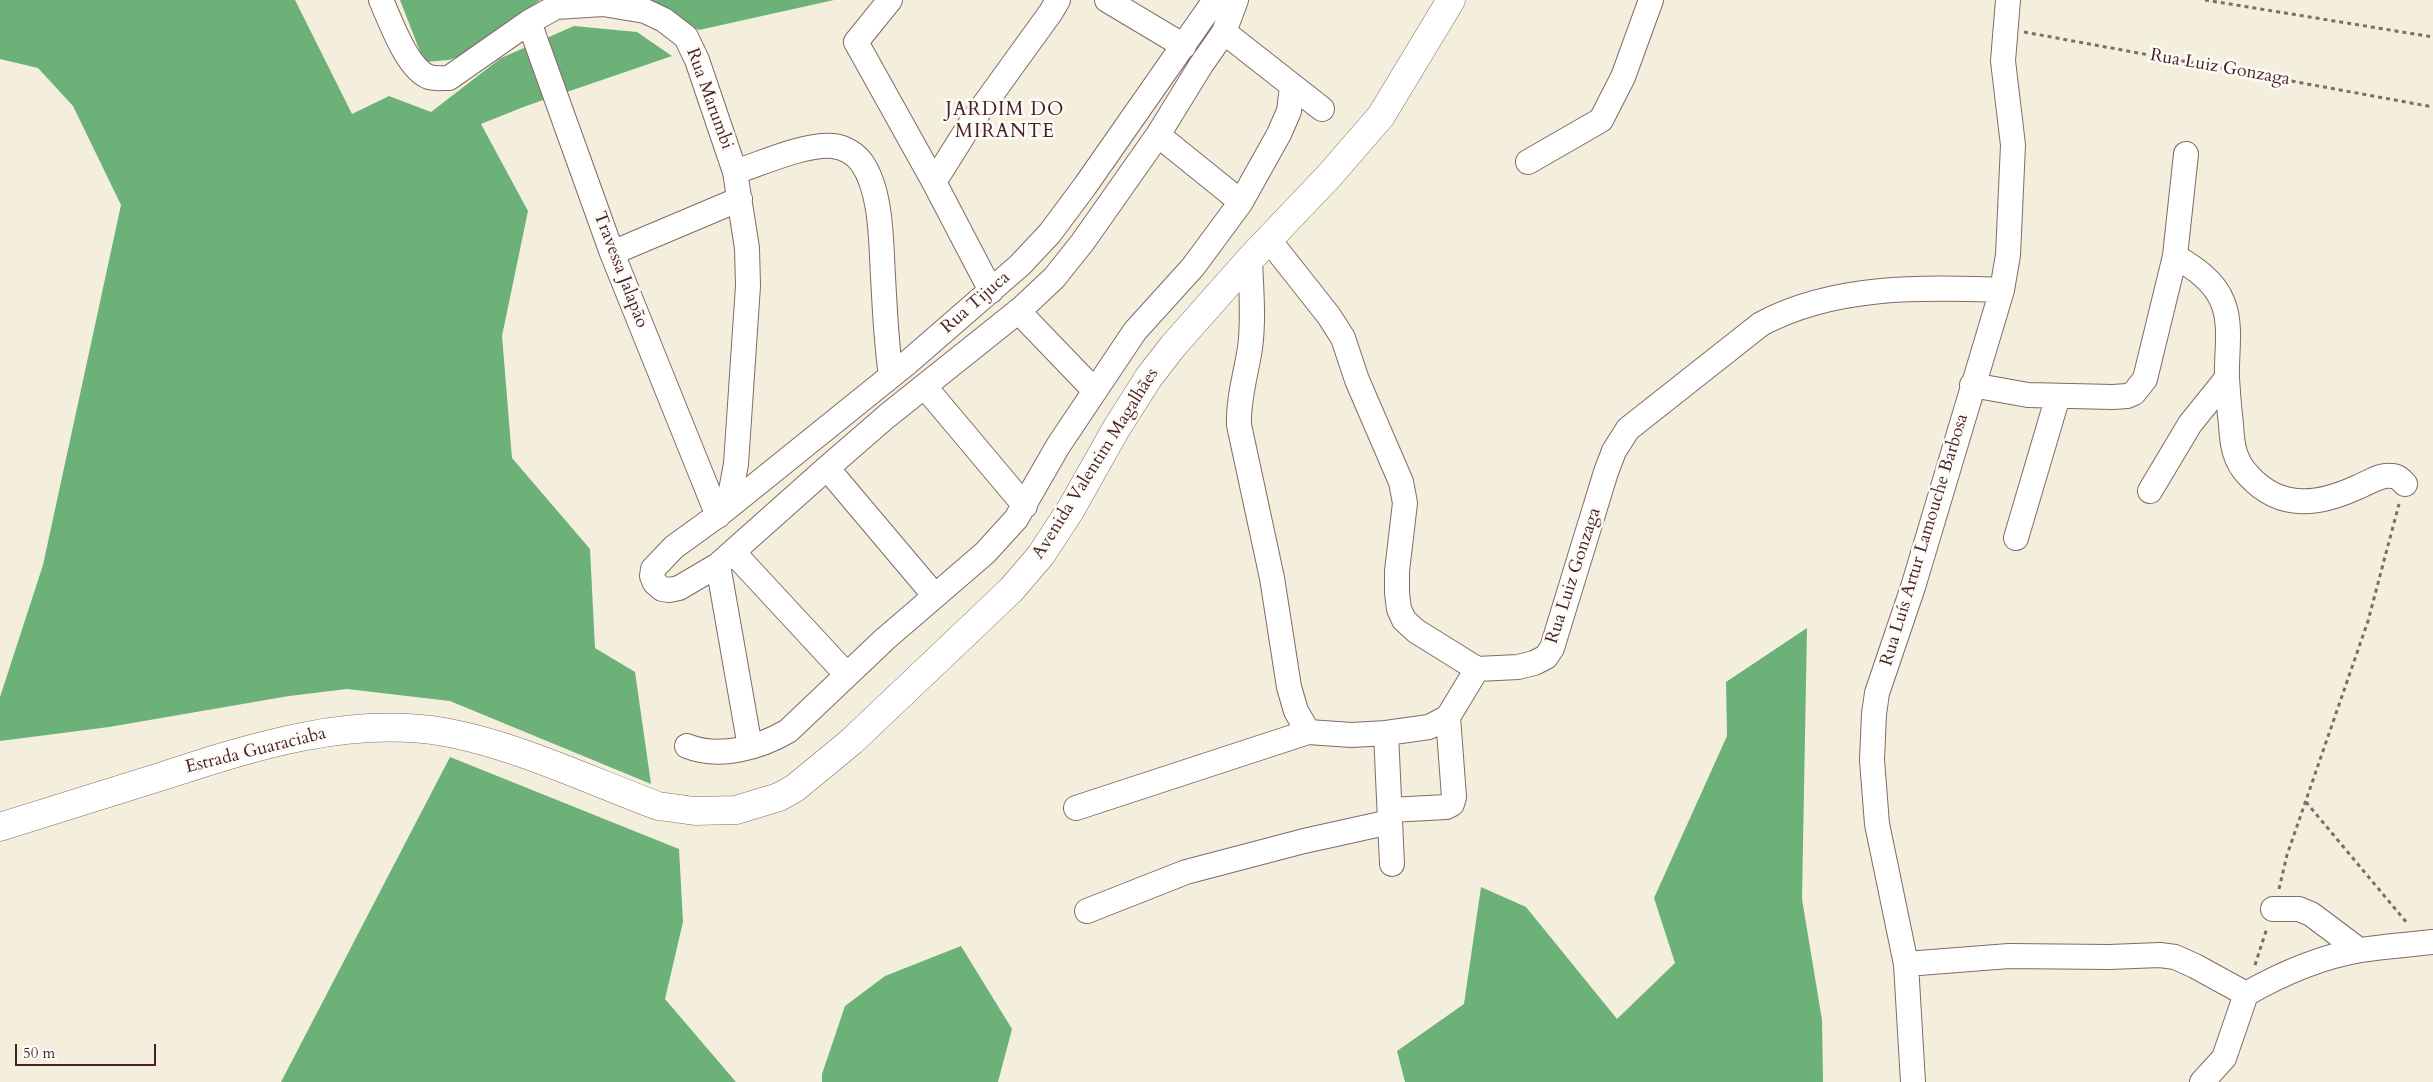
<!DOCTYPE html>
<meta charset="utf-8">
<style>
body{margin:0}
#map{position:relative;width:2433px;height:1082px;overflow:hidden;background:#f3efdc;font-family:Cardo,serif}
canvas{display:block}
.scale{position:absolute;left:15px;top:1044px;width:141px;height:22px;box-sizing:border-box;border:2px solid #4a1f2b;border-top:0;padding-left:6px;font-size:15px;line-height:18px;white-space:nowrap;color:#4a1f2b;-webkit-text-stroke:4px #fdfcf7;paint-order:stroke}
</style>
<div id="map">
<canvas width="2433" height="1082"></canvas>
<div class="scale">50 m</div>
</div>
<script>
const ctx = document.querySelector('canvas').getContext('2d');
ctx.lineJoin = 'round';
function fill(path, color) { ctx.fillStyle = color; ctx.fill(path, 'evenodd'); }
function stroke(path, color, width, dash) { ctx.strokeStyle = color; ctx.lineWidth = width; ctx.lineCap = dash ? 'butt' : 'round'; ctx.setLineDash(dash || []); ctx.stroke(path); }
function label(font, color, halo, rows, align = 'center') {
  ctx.font = font + ' Cardo,serif'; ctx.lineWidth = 5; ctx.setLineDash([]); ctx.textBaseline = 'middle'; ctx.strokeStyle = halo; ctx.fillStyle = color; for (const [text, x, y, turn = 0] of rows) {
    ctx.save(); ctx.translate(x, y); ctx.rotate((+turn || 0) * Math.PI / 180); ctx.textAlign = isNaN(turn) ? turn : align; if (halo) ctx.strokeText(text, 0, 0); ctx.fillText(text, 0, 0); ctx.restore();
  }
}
fill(new Path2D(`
 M0,0H295L352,114L389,96L431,112L501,58L574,26L637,32L672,56L526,106L481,124L528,211L502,336L512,458L590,549L595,648L635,672L651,784L450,701L347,689L289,696L109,727L0,741V697L43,565L121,205L73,106L38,68L0,59Z
 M400,0H540L476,50L449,60L424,62Z
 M629,0H834L699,30Z
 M1807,628L1802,899L1822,1020L1823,1082H1405L1397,1051L1464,1004L1481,887L1526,907L1617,1019L1675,963L1654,898L1727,736L1726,682Z
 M450,757L679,849L683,922L665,999L736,1082H281Z
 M961,946L1012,1029L998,1082H822V1074L845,1006L885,976Z`), '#6cb278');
const minor = new Path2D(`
 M381,0C390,20 407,69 429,77C436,79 442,78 449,78L529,22L556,7L603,4L645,11L664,20L686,37L697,60L735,172L747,248L748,286L736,464L728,507
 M890,0L856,42L934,182L991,291
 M1107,0L1184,46
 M1215,0L1085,186L1050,233L1020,265L906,364L721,513L674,547L653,569L652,576L655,583L662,589L669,590L679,588L718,565L827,468L887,416L1021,309L1054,278L1082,243L1158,135L1201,65L1224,32L1236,0
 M529,22L612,253L718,516
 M1224,32L1322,109
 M1158,135L1241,202
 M1528,162L1601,120L1623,77L1651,0
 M735,172C763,163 803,144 833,146C844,147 856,154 862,163C882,192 881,243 883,277C885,310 886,343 891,375
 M934,182L973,120L1051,12L1058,0
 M1269,240L1329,316L1343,338L1357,380L1401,482L1405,503L1397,571V593L1399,609L1404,620L1416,631L1477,669L1518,667L1534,663L1546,657L1552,648L1606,472L1614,451L1628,429L1761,324C1834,285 1921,287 2002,290
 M612,253L740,199
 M2175,256C2193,267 2215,281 2223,303C2232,326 2226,354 2227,378C2228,393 2229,409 2231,424C2232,444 2234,461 2249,476C2281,511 2320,505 2360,486C2370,482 2381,474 2392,476C2398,476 2401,480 2405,484
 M1250,259C1251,288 1254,319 1250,348C1246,374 1238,399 1239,425L1272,578L1289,687L1296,711L1308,732
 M1018,311L1095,391
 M1972,385L2028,395L2113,397L2127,396L2134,393L2145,379L2175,256L2186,154
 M925,387L1025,506
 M827,468L935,596
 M2150,491L2190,424L2227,378
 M2016,538L2058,396
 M733,552L847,675
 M718,565L750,747
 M1386,733L1392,864
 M687,746C719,759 759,748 788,731L885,639L985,553L1016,519L1058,446L1135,331L1193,267L1241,202L1279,134L1289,111L1292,87
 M1076,808L1308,732L1352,735L1386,733L1429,727L1448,717L1477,669
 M1390,810L1446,807L1452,804L1454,797L1448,717
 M2273,909H2299L2311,914L2359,950
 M1087,911L1186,872L1304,841L1390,822
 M1906,964L2009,956L2109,957L2160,955L2175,957L2195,966L2246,994
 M1913,1082L1906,964L1877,824L1872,760L1874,714L1877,693L1913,587L2002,290L2008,255L2013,145L2003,61L2008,0
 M2202,1082L2224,1058L2246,994C2281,974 2320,957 2361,950C2385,946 2409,945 2433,942`);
const major = new Path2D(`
 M0,827C56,810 111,792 166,775C255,746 350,716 444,732C513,744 591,781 658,806L695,811L736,810L779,797L795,788L852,741L1011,590L1041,555L1071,509L1116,429L1149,377L1173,346L1250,259L1329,176L1381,116L1451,0`);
stroke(minor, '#856869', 26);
stroke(major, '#856869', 29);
stroke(new Path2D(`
 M2205,0L2433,37
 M2024,32L2433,107
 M2306,802L2407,923
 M2279,889L2287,855L2368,621L2399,504
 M2255,965L2267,928`), '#856869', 3, [4, 4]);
stroke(minor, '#fff', 24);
stroke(major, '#fff', 28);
label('18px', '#4a1f2b', '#fdfcf7', [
 ["Rua Luiz Gonzaga",2220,68,10],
 ["Rua Marumbi",709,99,70],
 ["Travessa Jalapão",620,270,69],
 ["Rua Tijuca",976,303,-41],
 ["Avenida Valentim Magalhães",1096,464,-58],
 ["Rua Luís Artur Lamouche Barbosa",1925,540,-73],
 ["Rua Luiz Gonzaga",1574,576,-72],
 ["Estrada Guaraciaba",256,751,-14]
]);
ctx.letterSpacing = '1px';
label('19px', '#4a1f2b', '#fdfcf7', [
 ["JARDIM DO",1005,111],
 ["MIRANTE",1005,133]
]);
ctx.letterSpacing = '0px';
</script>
